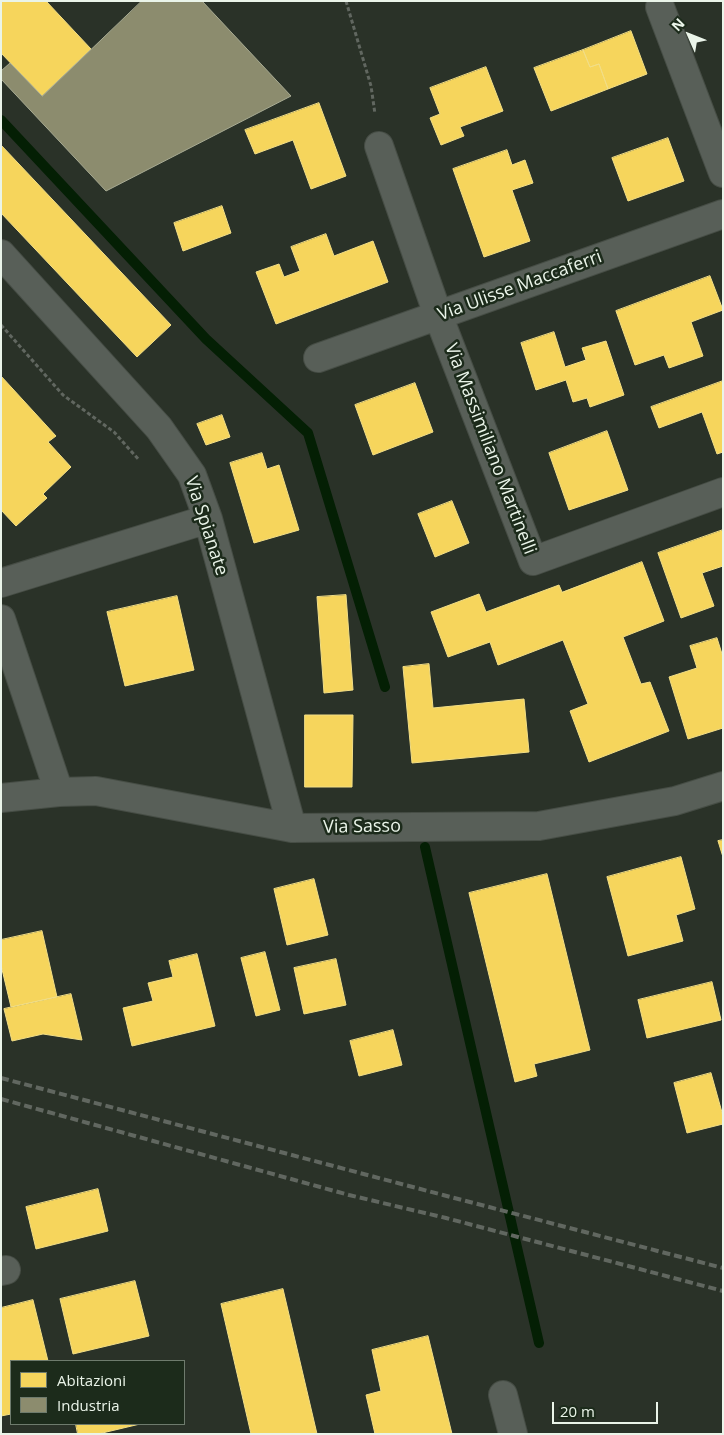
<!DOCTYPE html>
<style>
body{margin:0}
#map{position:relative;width:724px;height:1435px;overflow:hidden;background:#2a3228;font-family:"Open Sans",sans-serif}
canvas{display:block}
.frame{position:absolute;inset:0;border:2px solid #eaf4e9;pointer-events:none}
.legend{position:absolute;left:10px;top:1360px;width:175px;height:65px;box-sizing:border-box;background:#1c2b1b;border:1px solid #6e7b6d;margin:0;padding:6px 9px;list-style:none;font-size:15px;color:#eaf4e9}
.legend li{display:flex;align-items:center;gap:10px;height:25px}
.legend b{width:25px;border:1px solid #6e7b6d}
.north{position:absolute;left:664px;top:10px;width:50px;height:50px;-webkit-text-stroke:4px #1c2b1b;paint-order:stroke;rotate:314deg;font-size:14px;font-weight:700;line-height:20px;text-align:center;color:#eaf4e9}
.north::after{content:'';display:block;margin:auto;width:18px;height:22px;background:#eaf4e9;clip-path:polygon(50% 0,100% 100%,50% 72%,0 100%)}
.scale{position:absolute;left:552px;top:1402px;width:106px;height:22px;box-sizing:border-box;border:2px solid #eaf4e9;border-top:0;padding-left:6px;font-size:15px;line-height:18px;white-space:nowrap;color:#eaf4e9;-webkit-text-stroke:4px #1c2b1b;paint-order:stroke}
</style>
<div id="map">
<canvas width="724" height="1435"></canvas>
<div class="frame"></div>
<ul class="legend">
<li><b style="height:14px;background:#f6d55c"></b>Abitazioni</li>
<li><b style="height:14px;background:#8c8c6e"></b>Industria</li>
</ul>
<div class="north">N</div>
<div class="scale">20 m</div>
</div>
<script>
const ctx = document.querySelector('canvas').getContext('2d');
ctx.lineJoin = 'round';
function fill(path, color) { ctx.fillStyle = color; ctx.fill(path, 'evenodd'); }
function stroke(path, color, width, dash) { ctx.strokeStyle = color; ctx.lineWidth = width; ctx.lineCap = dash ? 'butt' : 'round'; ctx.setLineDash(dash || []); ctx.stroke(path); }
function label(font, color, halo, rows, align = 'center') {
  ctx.font = font + ' "Open Sans",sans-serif'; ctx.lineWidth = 5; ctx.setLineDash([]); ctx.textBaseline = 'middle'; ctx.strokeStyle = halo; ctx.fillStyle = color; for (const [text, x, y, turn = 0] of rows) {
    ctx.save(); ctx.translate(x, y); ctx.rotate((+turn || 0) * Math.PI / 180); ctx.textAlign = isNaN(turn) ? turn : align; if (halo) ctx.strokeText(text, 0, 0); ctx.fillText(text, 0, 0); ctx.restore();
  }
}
const homes = new Path2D(`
 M1,1H46L91,49L42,96L1,53Z
 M631,31L647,74L608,89L599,64L590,67L583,50Z
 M583,50L590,67L599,64L608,89L551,111L534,68Z
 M486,67L503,111L460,127L464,136L441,145L430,118L440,114L430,88Z
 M319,103L346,176L311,189L293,140L255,154L245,130Z
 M668,138L684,181L628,201L612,158Z
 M1,145L171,325L137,357L1,213Z
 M507,150L512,165L525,160L533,183L512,190L530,241L484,257L453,169Z
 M222,206L231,233L183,251L174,223Z
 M326,234L334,256L373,241L388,282L276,324L256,272L279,264L284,277L300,271L291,247Z
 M710,276L723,310L691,322L703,356L669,368L664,355L635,365L616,311Z
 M554,332L565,367L586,360L582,348L606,341L624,395L590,407L587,398L573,402L566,380L536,390L521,343Z
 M1,376L56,436L48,442L71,467L43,494L47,498L16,526L1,510Z
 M723,381V452L717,454L702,412L659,428L651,407Z
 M415,383L433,432L373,455L355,405Z
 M222,415L230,437L206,445L197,424Z
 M607,431L628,490L569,510L549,453Z
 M262,453L267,469L279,465L299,530L254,543L230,463Z
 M452,501L469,543L435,557L418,514Z
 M723,530V566L702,573L714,606L681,618L658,553Z
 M642,562L664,621L623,637L641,684L650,682L669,731L589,762L570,711L588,704L563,640L498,665L490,642L448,657L431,612L479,594L486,612L559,585L562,592Z
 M346,595L353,690L324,693L317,597Z
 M177,596L194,670L125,686L107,612Z
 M717,638L723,657V728L688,739L669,677L697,668L690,646Z
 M429,664L433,708L524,699L529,752L412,763L403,667Z
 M305,715H353L352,787H305Z
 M723,840V857L718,841Z
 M681,857L695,909L676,915L683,941L628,956L607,877Z
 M547,874L590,1050L534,1064L537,1076L515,1082L469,893Z
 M314,879L328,935L287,945L274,889Z
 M42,931L57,997L11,1007L1,965V940Z
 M265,952L280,1010L256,1016L241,958Z
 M197,954L215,1026L132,1046L123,1008L153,1001L148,983L173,977L169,961Z
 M336,959L346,1005L304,1014L294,968Z
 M712,982L721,1020L647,1038L638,1000Z
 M71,994L82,1040L43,1034L12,1041L4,1009Z
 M393,1030L402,1065L359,1076L350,1041Z
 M711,1073L723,1116V1124L687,1133L674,1083Z
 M98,1189L108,1231L36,1249L26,1207Z
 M135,1281L149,1336L73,1354L60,1299Z
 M283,1289L317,1434H251L221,1304Z
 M33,1300L48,1361H11V1414L1,1416V1308Z
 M428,1336L452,1434H375L366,1395L381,1391L372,1350Z
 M76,1424H140L98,1434H78Z`);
fill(homes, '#f6d55c');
stroke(homes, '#f2de86', 1);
const industry = new Path2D(`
 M142,1H202L291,96L106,191L1,79V71L10,63L42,96Z`);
fill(industry, '#8c8c6e');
stroke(industry, '#a8ab93', 1);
stroke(new Path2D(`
 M1,120L206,339L308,433L385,687
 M425,847L539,1343`), '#041f04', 10);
const minor = new Path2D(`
 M660,7L723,173
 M379,146L438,315L533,561L723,492
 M1,254L159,428L192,475L208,519L292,828
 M318,358L723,214
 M1,583L208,519
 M1,619L59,792
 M1,798L59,792L96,791L292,828L539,826L675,801L723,786
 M1,1271L6,1270
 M503,1395L513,1434`);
stroke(minor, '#464d45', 30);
stroke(new Path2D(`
 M346,1L371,86L375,114
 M1,325L63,395L114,432L139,460`), '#616760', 3, [4, 2.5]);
stroke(minor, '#585f58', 28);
stroke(new Path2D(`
 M1,1078L443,1195L723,1268
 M1,1099L349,1195L446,1218L723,1291`), '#616760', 4, [8, 4]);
label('18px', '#eaf4e9', '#1c2b1b', [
 ["Via Ulisse Maccaferri",520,286,-20],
 ["Via Massimiliano Martinelli",490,449,69],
 ["Via Spianate",206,526,72],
 ["Via Sasso",362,827,-1]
]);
</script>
